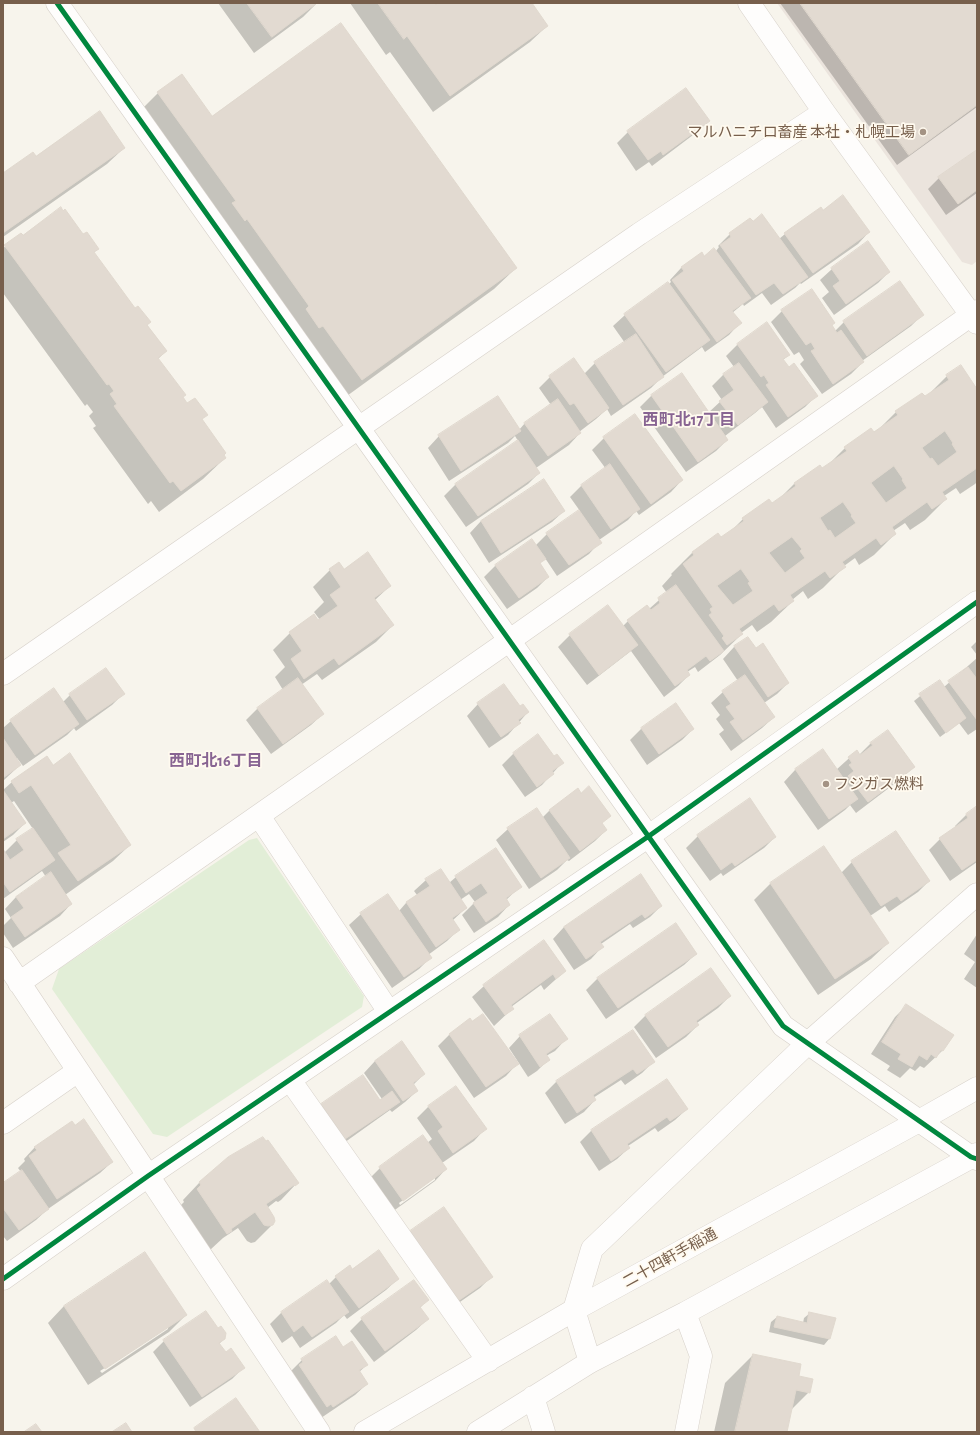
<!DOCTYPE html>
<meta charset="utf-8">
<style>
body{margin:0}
#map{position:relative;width:980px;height:1435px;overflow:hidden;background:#f7f4ec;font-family:"Alegreya Sans",sans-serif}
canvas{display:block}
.frame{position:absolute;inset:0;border:4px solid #775f4c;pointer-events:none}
</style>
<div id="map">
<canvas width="980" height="1435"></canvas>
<div class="frame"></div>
</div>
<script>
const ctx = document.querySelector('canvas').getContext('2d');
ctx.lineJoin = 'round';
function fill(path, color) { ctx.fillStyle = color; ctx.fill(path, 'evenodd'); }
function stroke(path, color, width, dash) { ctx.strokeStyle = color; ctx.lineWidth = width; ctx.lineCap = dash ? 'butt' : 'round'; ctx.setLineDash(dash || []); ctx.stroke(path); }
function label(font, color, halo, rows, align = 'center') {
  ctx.font = font + ' "Alegreya Sans","Noto Sans JP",sans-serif'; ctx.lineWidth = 3.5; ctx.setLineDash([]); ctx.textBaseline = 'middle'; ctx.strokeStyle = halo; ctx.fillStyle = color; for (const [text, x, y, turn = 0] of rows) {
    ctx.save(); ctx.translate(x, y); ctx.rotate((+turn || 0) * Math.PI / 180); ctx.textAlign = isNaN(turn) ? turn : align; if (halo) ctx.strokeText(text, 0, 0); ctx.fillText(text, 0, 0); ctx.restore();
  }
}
fill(new Path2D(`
 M777,3H977V261L972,265L962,262Z`), '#ebe4dd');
fill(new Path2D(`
 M257,838L364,996L362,1007L167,1137L153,1134L52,989L59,969L249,840Z`), '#e2eed7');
fill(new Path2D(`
 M218,3H317L303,17L254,53Z
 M350,3H433L435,6L440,3H530L547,26L530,42L433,112L390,52L386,55Z
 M780,3H977V107L897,165Z
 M158,93L212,117L516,268L494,289L340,401L137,114Z
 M709,121L697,132L652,166L649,162L636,171L617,143L628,132Z
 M124,148L107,164L3,237V174L36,158Z
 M977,151V193L946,215L928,189L939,178Z
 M822,212L869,232L858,244L801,284L800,283L795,288L771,305L762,293L744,306L743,304L732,313L740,323L729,335L705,352L702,347L662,377L651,388L611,416L607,409L596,419L579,432L580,433L569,445L536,468L539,473L528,484L466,527L444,496L456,484L518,441L515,436L508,443L449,481L428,448L439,436L519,430L525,423L551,405L539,388L550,377L584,374L595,363L625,343L613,326L625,315L669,284L671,282L670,280L681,268L701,253L704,257L716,251L719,247L718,246L730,234L779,239L785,234Z
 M23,236H83L98,249L93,253L135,310L150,322L147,325L166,351L158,359L182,398L187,405L206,415L201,420L225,458L203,479L159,512L151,501L148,504L93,428L96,426L89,416L93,412L87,404L85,406L3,293V248Z
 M832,269L889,272L878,283L834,315L822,298L829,292L820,280Z
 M782,311L831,326L835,331L844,322L922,315L911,326L862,361L863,362L851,374L822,394L800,364L804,360L799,352L794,355L771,322Z
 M738,344L789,355L783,360L789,368L816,396L805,407L776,428L762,407L755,413L725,436L727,440L716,451L686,472L640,407L652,395L708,413L722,400L712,386L723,375L734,367L726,356Z
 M960,367L977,391V482L975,484L960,494L956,488L944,496L946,499L925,520L910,530L905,523L893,531L895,534L874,555L859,565L855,558L844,566V567L823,588L808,599L803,591L792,600L793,601L771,622L757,632L752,625L741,633L742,634L720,655L698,672L695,667L687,672L689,675L678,686L664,697L631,651L587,685L558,647L570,635L608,606L623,626L628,621L649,609L667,593L662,586L672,575L671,574L693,552L720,538L730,532L743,519L771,505L779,499L794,484L820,466L822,469L827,466L845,448L879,429L896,412L927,396L947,376Z
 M635,416L682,480L671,492L639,515L636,511L628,520L599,540L600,542L589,554L557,576L545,558L539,564L548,577L537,588L507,609L484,577L496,565L535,546L547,534L580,511L570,497L582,485L606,469L592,450L604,438Z
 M544,481L564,511L552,522L489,563L470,533L481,521Z
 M339,563L344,570L390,586L375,600L393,625L376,642L322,680L317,674L301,685L323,714L311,725L271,754L246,720L258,708L283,690L275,677L285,667L273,650L290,633L314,616L318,621L320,620L314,612L324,602L313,587L330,570Z
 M748,638L756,650L788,683L777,694L764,703L774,717L762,728L731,751L719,734L724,730L716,719L720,715L711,703L723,692L738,681L723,659L734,647Z
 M977,641V655L971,647Z
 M977,658V729L968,735L959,723L940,737L914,701L939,681L944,687Z
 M123,694L112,705L76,731L74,728L67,735L23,766L17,758L16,759L20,765L3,781V728L11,721L63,702L70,695Z
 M478,704L520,708L528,712L508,735L489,748L467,716Z
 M675,704L693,729L682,740L647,765L630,740L641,729Z
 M871,743L914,767L902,778L856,813L850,805L845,810L818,830L784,782L795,770L823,751L836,770L856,752L859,755Z
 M514,753L553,758L562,763L542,785L525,797L502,765Z
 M53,766L130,845L113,861L65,895L71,904L60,916L13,948L3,933V926L11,918L5,909L16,897L46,877L42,871L3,899V851L4,853L17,840L33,829L14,801L11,803L25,823L13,835L3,842V790L12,782Z
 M749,800L775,837L764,848L723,876L721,873L710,881L686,848L698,836Z
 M977,807V862L950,881L929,850L940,839L956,828L955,826L966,815Z
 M550,810L601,824L606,830L595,841L569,861L567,860L557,870L529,889L496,840L508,829L542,818Z
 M852,862L929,881L918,892L889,912L885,906L870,916L888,943L871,959L818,995L754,900L771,883L841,873Z
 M641,876L661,906L650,917L633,928L630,924L601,944L602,947L591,959L574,970L553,939L564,927Z
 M456,877L521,886L506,900L509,905L498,917L474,933L462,915L475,902L469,894L460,900L466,908L452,921L458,930L447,941L428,955L430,958L419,969L392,988L349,925L361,914L399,911L406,903L417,895L414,891L426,880L449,883Z
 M977,934V988L964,979L975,962L964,954Z
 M544,942L565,971L544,990L541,985L511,1007L512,1009L494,1026L472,997L484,986Z
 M696,954L684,965L606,1019L586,990L598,978Z
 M730,996L718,1008L697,1023L698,1025L686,1037L656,1058L634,1027L646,1015Z
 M906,1006L952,1035L942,1051L924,1068L920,1066L915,1071L910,1068L900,1078L887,1070L890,1066L871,1054L895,1017Z
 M470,1020L517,1064L506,1076L474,1098L438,1046L449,1035Z
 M520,1036L566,1039L555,1051L546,1056L548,1060L537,1071L528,1077L509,1048Z
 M401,1043L424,1074L413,1085L417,1091L405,1102L392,1112L390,1110L334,1150L310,1116L322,1104L380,1101L382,1099L364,1073L375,1061Z
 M653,1062L642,1073L625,1085L621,1080L593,1098L595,1100L584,1112L565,1124L545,1093L557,1081Z
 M667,1080L687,1109L675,1120L658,1132L655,1128L628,1146L629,1148L617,1159L599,1171L580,1142L591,1131Z
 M428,1107L485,1129L474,1141L442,1163L446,1169L435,1181L392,1212L369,1179L380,1168L427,1143L432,1139L417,1118ZM435,1177V1180L400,1205L399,1203Z
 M35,1147L112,1162L100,1173L48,1209L36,1220L7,1241L3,1236V1185L21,1172L18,1168L25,1161L24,1159Z
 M228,1158L297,1183L281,1200L278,1202L276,1201L267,1208L272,1225L255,1242L251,1243L247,1241L238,1228L223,1238L210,1250L180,1206L184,1202L183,1200L199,1183Z
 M410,1231L491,1277L480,1288L447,1311L399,1243Z
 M352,1270L398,1279L386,1290L347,1319L344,1315L336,1323L300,1348L292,1336L282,1343L270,1324L281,1313L327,1281L329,1284L336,1277Z
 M413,1281L427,1300L420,1308L428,1319L416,1330L374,1362L350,1331L362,1319Z
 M64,1306L186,1315L169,1332L88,1385L48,1323ZM168,1327V1329L102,1373L100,1371Z
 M810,1313L835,1318L829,1339L824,1345L769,1332L771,1322L777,1317L803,1323L804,1318Z
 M335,1337L343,1348L367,1365L359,1372L367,1384L355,1395L321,1418L290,1372L302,1360Z
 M224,1339L219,1344L225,1354L243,1368L232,1379L190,1407L153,1352L164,1341Z
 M753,1355L800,1365L797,1376L809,1392L790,1411L785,1432H714L725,1383Z`), '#0003');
const building = new Path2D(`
 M247,3H317L272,37Z
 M378,3H434L436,5L438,3H532L548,26L450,96L407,36L404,39Z
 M800,3H977V105L909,155Z
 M341,23L517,268L362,380L323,326L319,328L306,309L309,306L247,219L245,221L232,203L236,201L157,92L182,74L212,116Z
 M686,88L710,121L663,155L661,151L648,160L627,131Z
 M100,111L125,148L3,233V173L33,152L36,156Z
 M977,150V190L958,204L938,177Z
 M843,195L870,232L813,273L784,233L821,207L823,210Z
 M61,207L63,211L65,209L83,234L87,232L99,249L94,252L135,308L138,306L151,322L147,325L167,351L158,358L186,395L183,397L187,403L195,398L208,415L202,419L226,453L224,455L226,458L181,491L173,481L170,483L114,406L117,404L110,394L114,391L109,384L107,385L4,245L21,233L23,235Z
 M762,214L808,277L783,294L774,283L756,295L720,245L731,237L729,233L750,218L753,221Z
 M868,241L890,272L846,304L833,286L840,281L831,268Z
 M714,248L751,298L732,311L742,323L717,342L672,280L684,271L681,267L702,252L704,256Z
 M900,281L924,315L867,356L843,321Z
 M668,282L710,340L666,372L624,314Z
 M812,289L835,323L832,325L837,333L841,330L864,362L833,384L811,351L815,349L811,342L806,345L781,310Z
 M767,322L790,355L783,359L789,367L794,363L818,396L788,417L766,385L769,383L764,375L761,377L737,344Z
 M636,334L664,377L623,405L594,362Z
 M574,358L609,408L588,423L574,403L570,405L549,376Z
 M739,363L768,402L738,425L719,401L734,390L723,374Z
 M961,365L977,389V468L942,492L947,499L932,509L927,502L892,527L896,534L881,545L876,538L842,562L846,567L830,578L825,571L790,595L794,601L779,611L774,604L739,629L743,634L727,645L722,638L724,636L709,615L712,613L710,609L713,607L683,564L694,555L692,552L718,533L721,537L744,521L742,518L769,499L772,503L796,486L794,483L820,465L822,468L847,451L844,447L871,428L874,432L898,415L895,411L922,393L925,396L949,380L946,375ZM945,431L953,443L952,444L957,452L938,466L932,458L930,459L922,448ZM894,466L903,479L902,480L907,488L886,503L871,483ZM843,502L852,515L851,516L856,523L835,538L830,530L828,531L820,518ZM792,537L802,549L800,551L805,558L785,573L769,553ZM741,569L750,582L748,583L753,591L733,605L717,586Z
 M682,373L728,440L698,462L651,395Z
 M498,396L521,431L461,471L438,435Z
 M558,399L581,433L548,456L524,423Z
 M635,414L683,480L651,504L603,437Z
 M518,440L540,473L478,516L455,484Z
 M610,464L640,509L611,529L581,485Z
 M544,479L565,511L501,553L481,521Z
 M579,510L602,543L569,565L546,533Z
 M532,539L546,559L540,563L549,577L519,598L495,565Z
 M368,552L391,586L374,598L394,625L339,665L334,658L304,679L291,659L302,651L289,632L314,614L318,620L338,606L330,595L341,587L329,569L339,562L344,569Z
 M676,585L724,651L710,661L706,656L687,670L690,675L675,686L627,620L647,605L651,610L660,603L658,598Z
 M608,605L638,645L599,675L569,634Z
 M748,637L756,648L763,643L789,683L768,697L734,646Z
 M968,667L977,679V720L948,681Z
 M106,668L125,694L87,720L69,694Z
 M745,675L775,717L743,740L730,722L735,719L726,707L731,704L722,691Z
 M298,678L324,714L283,744L257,708Z
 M940,680L966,718L946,733L919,694Z
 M504,684L520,706L523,704L529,712L518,720L521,723L501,737L477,703Z
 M54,688L79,724L35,755L10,720Z
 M676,703L694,729L659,754L641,728Z
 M888,730L915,767L868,802L848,776L854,771L849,765L852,763L848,757L857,750L860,755L873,745L870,743Z
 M538,734L554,756L557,754L564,763L552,771L554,774L537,787L513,753Z
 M3,738L21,765L3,778Z
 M823,749L858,799L829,819L795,769Z
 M70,753L131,845L78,881L58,853L71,845L31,785L19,793L11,781L47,756L53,765Z
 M589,786L611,816L602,823L607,830L580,851L549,810L578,788L581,793Z
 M3,790L26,823L3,839Z
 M750,798L776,837L735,866L732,862L721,870L697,835Z
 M977,806V860L962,870L939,838L968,818L966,814Z
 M537,808L570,858L541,878L507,828Z
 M33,828L55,860L10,892L3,882V849L10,860L24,850L16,839Z
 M896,831L930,881L901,901L897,896L881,906L851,861Z
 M824,846L889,943L835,979L770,883Z
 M496,848L522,887L506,898L510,905L486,922L473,903L488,893L481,883L466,893L455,876Z
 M441,869L467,908L452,918L460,930L436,947L406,902L430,886L425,879Z
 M51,872L72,904L25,937L11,917L24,908L16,897Z
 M641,874L662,906L645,918L642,914L600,942L604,947L586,959L564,927Z
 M388,894L432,958L404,977L360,913Z
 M676,923L697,954L618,1008L597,978Z
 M544,940L566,971L556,979L553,974L511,1005L514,1009L505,1015L483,985Z
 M711,968L731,996L696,1021L699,1025L668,1047L645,1015Z
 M906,1004L954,1035L943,1051L941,1050L936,1058L931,1054L927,1060L919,1055L912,1067L898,1059L901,1054L882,1042Z
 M483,1014L519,1064L486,1087L449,1034L470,1018L472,1021Z
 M550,1014L568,1039L546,1054L550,1060L540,1067L519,1035Z
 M633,1030L655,1062L637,1074L633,1069L593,1095L596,1100L577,1113L556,1081Z
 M402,1041L425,1074L413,1083L418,1091L403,1101L375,1061Z
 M363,1075L380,1100L392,1091L400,1102L345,1139L321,1104Z
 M667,1079L688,1109L670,1121L667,1117L627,1144L630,1148L611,1161L591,1130Z
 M456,1086L487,1129L453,1153L438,1131L443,1127L428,1106Z
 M84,1119L113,1162L57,1199L29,1156L37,1150L34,1147L72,1121L75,1125Z
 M423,1135L447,1169L403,1201L379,1167Z
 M263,1137L266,1141L268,1140L299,1183L295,1186L294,1185L266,1204L274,1217L275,1221L273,1225L268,1226L264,1225L255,1212L231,1229L232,1231L227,1234L197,1189L201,1185L199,1182L228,1157Z
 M22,1170L49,1209L19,1230L3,1208V1183Z
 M444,1207L493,1277L458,1301L410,1231Z
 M379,1250L399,1279L359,1308L335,1276L350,1265L352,1269Z
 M145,1252L187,1315L105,1369L64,1306Z
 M327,1280L349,1312L312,1337L303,1325L294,1332L281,1312Z
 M414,1280L429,1300L420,1307L429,1319L385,1351L361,1318Z
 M206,1311L218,1328L221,1326L226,1333L225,1339L219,1343L226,1352L231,1348L245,1368L202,1397L163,1340Z
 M809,1312L836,1318L830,1339L774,1327L777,1316L807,1323Z
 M336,1336L343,1347L352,1341L368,1365L359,1370L368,1384L333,1407L331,1404L327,1407L299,1365L303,1362L301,1359Z
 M753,1354L801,1364L799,1376L813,1379L810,1393L796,1390L787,1432H735Z
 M236,1398L260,1432H196L194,1428Z
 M126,1423L132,1432H112Z
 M36,1424L42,1432H24Z`);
fill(building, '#e2dad1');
stroke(building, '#e0d8ce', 1);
const minor = new Path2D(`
 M57,3L783,1026L971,1157L977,1159
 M749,3L824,112L977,323
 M3,674L639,234L824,112
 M259,816L389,1012
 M3,958L319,1432
 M19,983L510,640L977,311
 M290,1080L488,1361
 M3,1123L78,1071
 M3,1279L148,1176L649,836L977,602
 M685,1313L701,1356L686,1432
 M590,1362L574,1310L592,1249L808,1043L977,894
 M533,1397L544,1432
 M365,1432L574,1310L919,1121L977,1088
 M478,1432L590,1362L685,1313L977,1154`);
stroke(minor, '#d7d1ca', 23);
stroke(minor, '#fefdfc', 22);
stroke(new Path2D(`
 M57,3L783,1026L971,1157L977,1159
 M3,1279L148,1176L649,836L977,602`), '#00873e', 5);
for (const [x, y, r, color] of [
 [923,132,4,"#a49384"],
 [826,784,4,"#a49384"]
]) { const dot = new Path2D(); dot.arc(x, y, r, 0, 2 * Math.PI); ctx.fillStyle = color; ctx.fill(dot); stroke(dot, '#fffaef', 1.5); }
label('15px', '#775f4c', '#fffaef', [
 ["マルハニチロ畜産 本社・札幌工場",915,132],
 ["フジガス燃料",834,784,"left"]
], 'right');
label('15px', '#775f4c', '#fffaef', [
 ["二十四軒手稲通",670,1258,-29]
]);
label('bold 16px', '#886492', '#fffaef', [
 ["西町北17丁目",689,420],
 ["西町北16丁目",216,761]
]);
</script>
